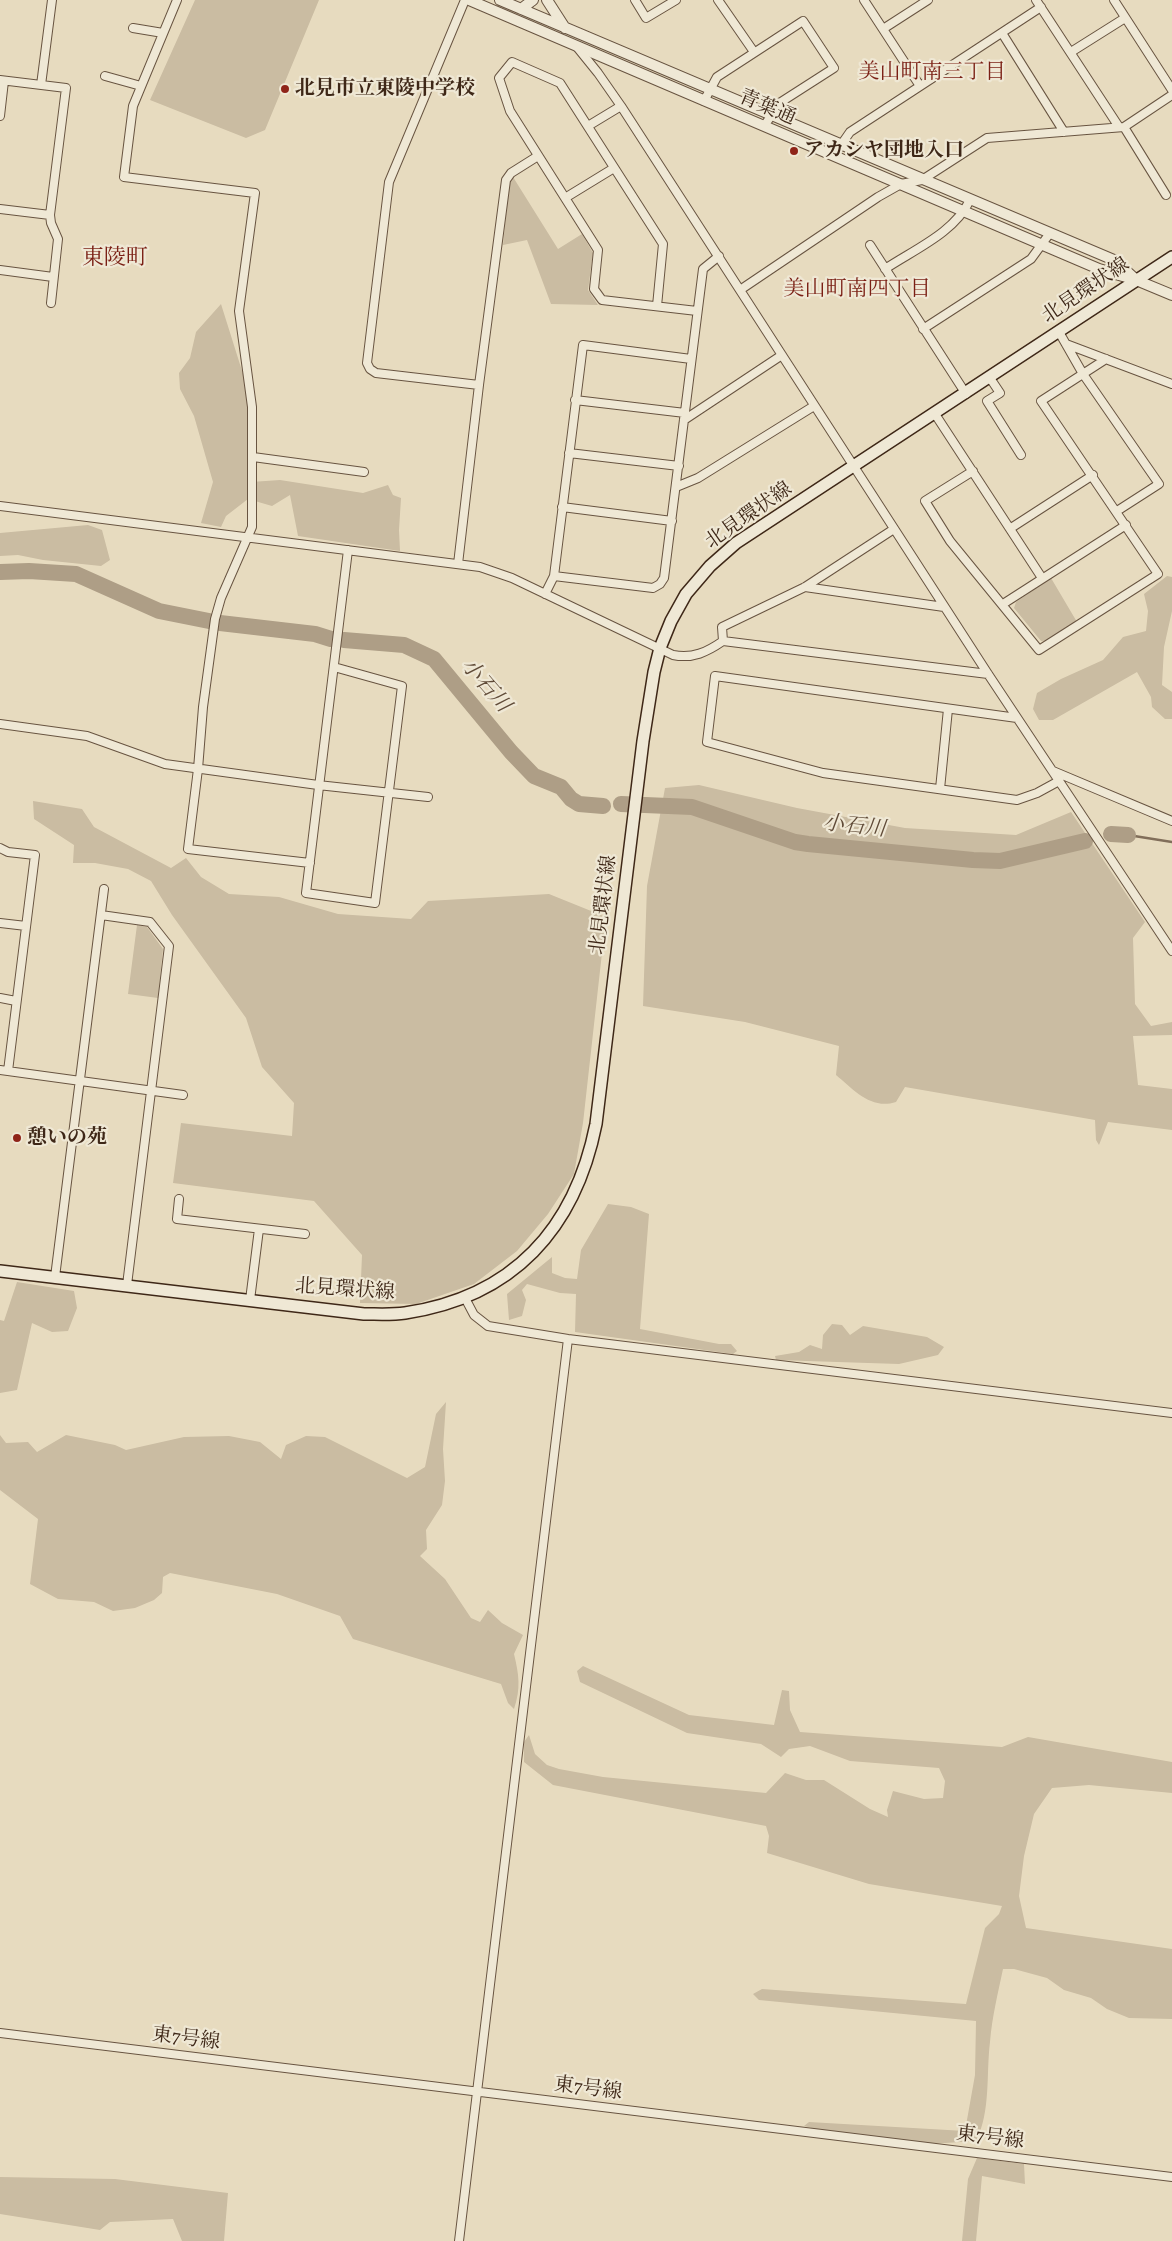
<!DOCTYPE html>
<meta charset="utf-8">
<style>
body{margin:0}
canvas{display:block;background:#e7dbbf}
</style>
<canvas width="1172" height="2241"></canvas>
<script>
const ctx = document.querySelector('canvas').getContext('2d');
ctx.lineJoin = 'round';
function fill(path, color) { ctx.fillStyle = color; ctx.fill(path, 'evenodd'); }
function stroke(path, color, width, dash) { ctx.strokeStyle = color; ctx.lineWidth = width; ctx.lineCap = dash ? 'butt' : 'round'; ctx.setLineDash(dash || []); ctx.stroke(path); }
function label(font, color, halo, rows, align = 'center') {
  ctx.font = font + ' Alegreya,"Noto Serif JP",serif'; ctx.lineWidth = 4.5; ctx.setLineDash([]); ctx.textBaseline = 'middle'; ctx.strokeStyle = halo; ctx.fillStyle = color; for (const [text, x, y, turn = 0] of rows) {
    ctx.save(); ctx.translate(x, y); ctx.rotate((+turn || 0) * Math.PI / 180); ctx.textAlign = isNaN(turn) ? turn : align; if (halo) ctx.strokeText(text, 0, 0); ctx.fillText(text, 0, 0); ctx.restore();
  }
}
fill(new Path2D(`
 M195,0H319L265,130L246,138L150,100Z
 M513,177L558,249L582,234L593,253L588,290L598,305L551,304L527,240L503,245L509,184Z
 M221,304L243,374L249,407L251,482L280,480L363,493L388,485L393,495L401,498L399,530L400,551L298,536L290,495L272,506L248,499L226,516L221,527L201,523L213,482L194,416L180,389L179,373L190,358L196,332Z
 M88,525L102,530L110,560L101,566L43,560L18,555L0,556V533Z
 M1167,576L1172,577V611L1164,647L1162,685L1172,692V719H1165L1152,707L1151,697L1137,672L1053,720H1039L1033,709L1037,693L1061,679L1103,660L1123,637L1146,631L1148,611L1144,594Z
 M1051,578L1077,622L1047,642L1041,641L1014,608L1016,602Z
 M699,785L797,808L905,828L1016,835L1071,812L1145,922L1133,938L1135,1004L1151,1026L1172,1022V1035L1133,1036L1138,1085L1172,1089V1130L1108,1122L1099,1145L1096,1140L1095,1120L905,1087L896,1102C871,1110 854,1090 836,1075L839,1046L745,1022L643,1006L647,886L665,788Z
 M33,801L82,809L94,827L171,868L186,858L201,877L229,894L279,897L338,914L411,919L428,901L549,894L606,917L583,1123L574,1174L548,1214L517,1251L474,1284L416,1304L360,1303L362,1255L314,1201L173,1183L181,1123L292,1136L294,1103L262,1067L246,1018L172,915L151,881L128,869L95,863H73L74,845L34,819Z
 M137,925L147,927L163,949L158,998L128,994Z
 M608,1204L631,1207L649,1214L640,1329L719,1344H731L737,1351L733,1354L575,1332L576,1294L560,1293L527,1284L522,1290L526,1300L522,1316L509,1320L507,1294L552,1257V1273L565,1278L577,1279L581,1250Z
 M17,1282L74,1291L77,1308L68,1331L52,1332L32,1323L17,1390L0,1393V1320L4,1321Z
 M832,1324L842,1325L850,1335L863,1326L927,1337L944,1347L938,1355L899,1364L776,1360L775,1356L799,1352L810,1345L822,1349L823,1335Z
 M446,1402L443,1449L445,1481L442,1505L426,1530L427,1549L420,1556L445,1579L471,1618L480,1622L488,1610L502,1623L523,1635L514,1654C519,1675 521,1688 514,1709L508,1703L501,1684L353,1639L340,1616L277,1594L170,1573L163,1577L162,1593L154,1600L135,1608L113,1611L94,1602L58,1599L30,1584L38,1519L0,1490V1435L6,1443L28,1442L37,1452L66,1435L115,1445L126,1450L184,1437L229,1436L260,1442L281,1459L286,1445L306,1436L325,1437L407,1478L425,1467L436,1414Z
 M583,1666L689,1715L774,1725L782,1690L789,1691L790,1710L800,1732L1002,1747L1028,1737L1172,1762V1793L1089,1785L1052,1788L1034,1814L1024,1856L1019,1896L1026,1928L1172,1949V2019L1129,2018L1107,2009L1091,1998L1064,1990L1047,1978L1014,1969H1003C998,1993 992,2017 990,2042C986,2074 991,2111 976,2141L930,2144L816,2129L804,2126L809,2122L965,2131L975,2075L976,2021L759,2000L753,1994L762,1989L966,2004L985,1928L999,1914L1002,1906L869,1884L767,1853L769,1836L766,1826L553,1785L524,1762V1742L529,1735L535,1754L547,1765L559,1769L603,1777L766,1793L785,1773L806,1780H824L870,1809L888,1817L887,1810L893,1791L924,1799L943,1798L945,1781L939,1768L850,1761L810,1746L789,1749L781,1757L761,1744L687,1733L580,1682L577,1671Z
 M977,2158L1024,2164L1025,2184L982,2176L976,2241H962L968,2179Z
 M0,2177L115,2179L228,2193L224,2241H182L173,2219L110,2222L100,2230L0,2214Z`), '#cabca2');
stroke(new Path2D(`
 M1128,835L1172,842`), '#816e5a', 2.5);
stroke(new Path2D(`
 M0,572L29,571L76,574L159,611L209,621
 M220,623L315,634L331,639
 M344,640L404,645L434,659L511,752L534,776L561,787L571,799L579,804L603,806
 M621,804L692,807L795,842L808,844L973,860L1000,861L1085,841
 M1111,834L1128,835`), '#ae9e86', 16);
const minor = new Path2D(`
 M177,0L133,106L124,177L255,193L239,311L252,407V527L221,598L215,619L203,707L198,769L188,849L310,863
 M465,0L389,182L367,363L370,369L376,373L479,385
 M635,0L646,18L676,0
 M718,0L754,52
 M864,0L920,86
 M1036,0L1119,127
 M1114,0L1172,90
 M133,28L163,33
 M883,29L928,0
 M1002,33L1064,132
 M577,47L598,73L621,106L988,674L1172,951
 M1071,52L1125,18
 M105,76L141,86
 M0,80L66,88L50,215L51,223L58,239L51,303
 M41,85L52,0
 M704,101L717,77L803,21L834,68L781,102L764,126
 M0,116L4,81
 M588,126L621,106
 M1124,127L1166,195
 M834,155L850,132L1041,7
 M565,198L614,168
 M0,209L50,215
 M870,245L966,394
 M885,269C915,249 954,233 970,200
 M0,270L53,277
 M740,290L878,197L901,184L922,180L987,138L1124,127L1172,95
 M657,306L663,244L560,83L512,62L499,78L510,111L598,250L594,289L602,300L697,311
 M923,329L1031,259L1050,233
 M1059,332L1083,374L1159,484L1117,511
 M1066,344L1172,384
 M990,378L1000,393L987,401L1021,455
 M575,400L685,413
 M935,414L1042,578
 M684,420L782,355
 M569,453L679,466
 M253,457L364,472
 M973,471L925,501L950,541L1039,650L1158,574L1041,401L1106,359
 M676,487L698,478L814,406
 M0,506L480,567L512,578L673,655C693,659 707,652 723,641L988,674
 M562,507L672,521
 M1011,528L1093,475
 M458,564L479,385L506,180L511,173L538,156
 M554,576L583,345L691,359
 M805,587L944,607
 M545,594L554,576L653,588L660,584L664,578L703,269L719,256
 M1003,604L1126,525
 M723,641L722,627L805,587L894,529
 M334,667L402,686L375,903L306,893L348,550
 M1017,718L715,676L707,742L823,773L1017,800L1037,793L1059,781
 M0,724L87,736L165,764L318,785L428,797
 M1053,771L1172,821
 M940,789L948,709
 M0,848L8,852L35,855L8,1071
 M101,915L150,922L169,946L127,1285
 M0,923L26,926
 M0,998L16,1001
 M0,1070L183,1095
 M179,1199L177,1219L305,1234
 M55,1277L104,889
 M465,1298L474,1315L488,1326L568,1339L1172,1413
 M250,1300L259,1229
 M0,2033L1172,2177
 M459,2241L568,1339`);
const tertiary = new Path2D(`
 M469,0L1099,269L1136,280L1172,295
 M500,0L1114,260L1134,278
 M547,0L565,28
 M521,9L533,0`);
const secondary = new Path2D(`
 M0,1271L364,1314C377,1314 392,1315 405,1313C513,1297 575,1229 596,1124L643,741L654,672L660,648L671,621L686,594L710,566L736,543L1172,257`);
stroke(minor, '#685441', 10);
stroke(tertiary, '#685441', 12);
stroke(secondary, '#3e2717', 14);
stroke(minor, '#efe8d5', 8);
stroke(tertiary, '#efe8d5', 10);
stroke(secondary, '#efe8d5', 11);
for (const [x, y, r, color] of [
 [285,89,5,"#8f2418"],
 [794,151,5,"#8f2418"],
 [17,1138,5,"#8f2418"]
]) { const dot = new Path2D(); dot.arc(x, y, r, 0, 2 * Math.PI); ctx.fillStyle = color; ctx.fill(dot); stroke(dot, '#efe8d5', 2); }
label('bold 20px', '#3e2717', '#efe8d5', [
 ["北見市立東陵中学校",295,89],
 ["アカシヤ団地入口",804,151],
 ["憩いの苑",27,1138]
], 'left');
label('20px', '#3e2717', '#efe8d5', [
 ["青葉通",767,108,23],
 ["北見環状線",1086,291,-34],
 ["北見環状線",749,516,-35],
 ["北見環状線",604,905,-83],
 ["北見環状線",345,1290,4],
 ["東7号線",186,2039,7],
 ["東7号線",588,2089,7],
 ["東7号線",990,2138,7]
]);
label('21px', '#7a1f14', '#efe8d5', [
 ["美山町南三丁目",932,73],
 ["美山町南四丁目",857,290]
]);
label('italic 21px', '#604b38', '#efe8d5', [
 ["小石川",485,686,49],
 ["小石川",854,827,6]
]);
label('22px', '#7a1f14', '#efe8d5', [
 ["東陵町",115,259]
]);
</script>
